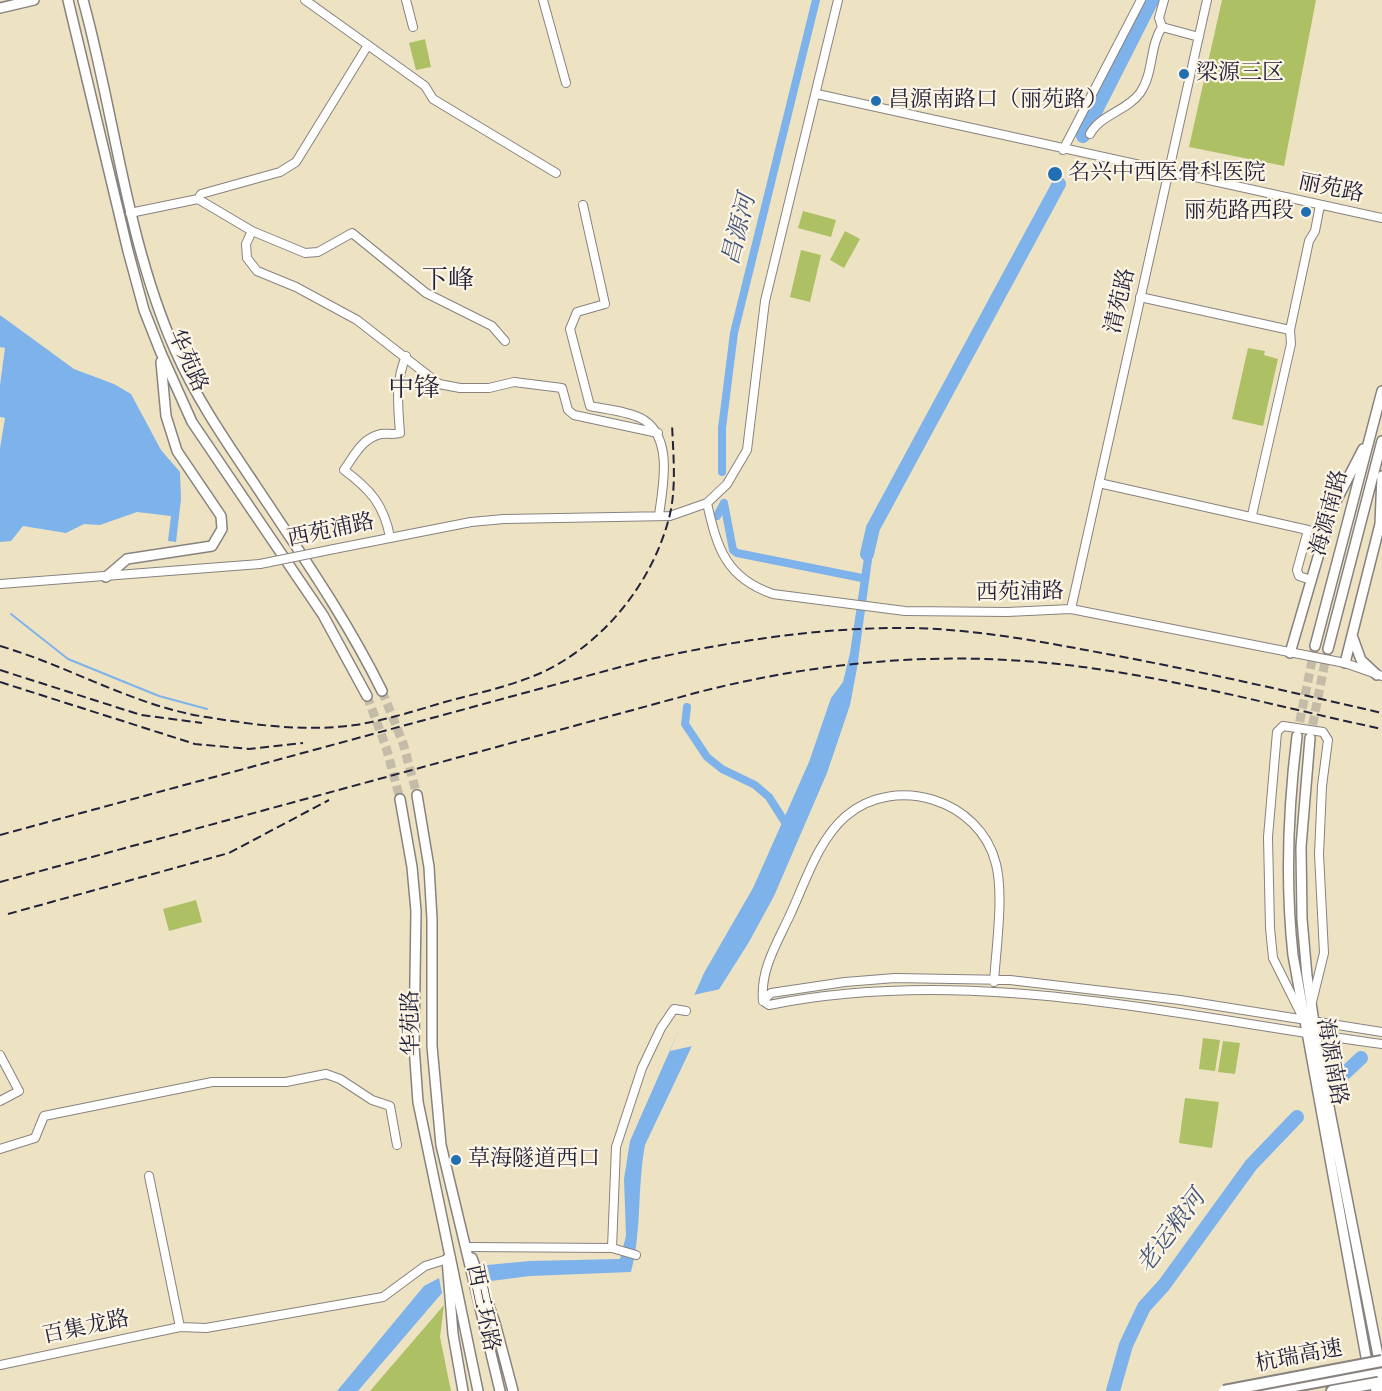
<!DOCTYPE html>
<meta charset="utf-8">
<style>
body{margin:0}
canvas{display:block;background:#ede3c3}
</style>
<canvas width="1382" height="1391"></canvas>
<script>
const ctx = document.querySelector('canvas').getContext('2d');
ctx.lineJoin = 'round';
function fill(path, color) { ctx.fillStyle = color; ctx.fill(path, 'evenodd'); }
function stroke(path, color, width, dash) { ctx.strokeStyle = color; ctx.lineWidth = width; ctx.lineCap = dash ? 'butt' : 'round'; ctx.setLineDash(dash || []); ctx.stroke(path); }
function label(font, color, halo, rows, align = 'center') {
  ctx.font = font + ' "IM FELL French Canon","Noto Serif SC",serif'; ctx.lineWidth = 4.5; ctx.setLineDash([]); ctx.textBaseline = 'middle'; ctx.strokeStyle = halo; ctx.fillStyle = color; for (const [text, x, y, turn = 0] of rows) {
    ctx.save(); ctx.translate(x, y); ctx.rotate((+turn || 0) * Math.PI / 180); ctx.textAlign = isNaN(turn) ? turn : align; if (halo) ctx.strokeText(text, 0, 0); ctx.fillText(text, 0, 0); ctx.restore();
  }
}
fill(new Path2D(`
 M1222,0H1316L1284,166L1189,147Z
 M425,39L431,67L416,70L409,43Z
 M803,211L836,220L831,237L798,228Z
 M845,231L860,239L844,268L830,260Z
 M801,250L821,255L810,302L790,297Z
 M1248,348L1265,351L1264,355L1278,359L1263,426L1232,419Z
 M196,900L202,922L169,931L163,909Z
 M1203,1038L1220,1040L1215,1071L1199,1069Z
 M1223,1041L1240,1043L1235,1074L1218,1072Z
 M1185,1098L1219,1102L1212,1148L1179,1143Z
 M444,1305L440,1337L451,1391H370Z`), '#adc064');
fill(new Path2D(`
 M0,315L74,369L114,384L131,394L161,450L180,472L181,499L176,542L168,541L171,516L137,512L100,525L84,524L66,533L23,526L11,541L0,542V448L5,418L0,417V385L5,348L0,347Z
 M867,537L875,538L857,668L850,705L827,773L774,896L749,942L718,991L645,1145C637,1188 642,1231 631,1272L530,1276L491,1281L487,1265L530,1261L620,1259L626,1236L624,1179L630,1141L704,973L753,888L809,762L831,698L843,682L850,653Z
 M439,1278L442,1293L358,1391H337L424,1286Z`), '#7eb2eb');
fill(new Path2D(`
 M721,989L693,1046L670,1051L693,995Z`), '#ede3c3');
stroke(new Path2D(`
 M11,614L68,659L159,696L207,709`), '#7eb2eb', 2);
stroke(new Path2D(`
 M722,472V428L734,333L816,0
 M724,503L733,550L737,553L862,578
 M717,516L724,503
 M687,707L685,724L707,757L722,769L755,785L769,797L788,827`), '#7eb2eb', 8);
stroke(new Path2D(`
 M1083,136L1152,0
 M867,554L873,528L1059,184
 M1345,1073L1361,1058
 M1113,1391L1126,1345L1144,1307L1164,1285L1251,1165L1297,1117`), '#7eb2eb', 14);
stroke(new Path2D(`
 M382,691L403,743L417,795
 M367,696L386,747L400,799
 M1297,735L1315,646
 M1310,738L1327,652`), '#c4bca8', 9, [9, 4.5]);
const minor = new Path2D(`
 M305,0L425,86L433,99L556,173
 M406,0L413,27
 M543,0L566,83
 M1164,0L1159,18L1162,27L1199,37
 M817,94L1382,218
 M1090,134C1101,114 1127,111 1140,93C1154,73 1149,47 1162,27
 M1063,150L1141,0
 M198,199L201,194L280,172L296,162L368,45
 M583,205L605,304L577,312L570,329L590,406C604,409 633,412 644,420C673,439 663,486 659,515
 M130,213L198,199L252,231L246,244L247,258L257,271L296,287L357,320L439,384L460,388H489L514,382L562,388L568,410L574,415L658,433
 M252,231L305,253L318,252L352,233L426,293L492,326L505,341
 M1140,297L1290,330
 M1099,483L1308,530L1297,570L1299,576L1311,580
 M707,503C717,548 726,578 773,594L905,611L1007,612L1071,609L1345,663L1382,676
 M1252,515L1291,344L1290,330L1309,241L1315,231L1320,205
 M390,537C384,505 370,489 344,470C354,456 362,438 381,434C387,433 393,435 400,433C398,406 395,382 406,356
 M334,549L471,522L504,519L670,516L707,503L727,484L747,450L765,301L838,0
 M0,584L260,564
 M1071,609L1207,0
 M763,1001C760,970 777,943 790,915C805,883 818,840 846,816C895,774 980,799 996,864C1004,895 996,949 994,982
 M1302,1016L1273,958L1270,928L1268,837L1277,732L1283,726L1323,732L1328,740L1322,786L1319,854L1324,953L1312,1002
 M1382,1032L1180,1000L1010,980L895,978L845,982L771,993L763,1001L769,1005C973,964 1180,1017 1382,1044
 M0,1055L19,1091L0,1101
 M0,1149L35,1138L44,1116L212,1082H286L326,1074L340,1079L372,1100L390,1106L397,1145
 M149,1176L180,1327
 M467,1247L612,1248L616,1147L642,1068L661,1028L674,1009L686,1011
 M612,1248L636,1255
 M0,1365L180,1327L206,1328L383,1297L425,1266L451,1258`);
const major = new Path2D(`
 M68,0L128,251L144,310L161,353L192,422L323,615L367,696
 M83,0C115,116 126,239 175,350C196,398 225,440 254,483C299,551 346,618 382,691
 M0,8L34,0
 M106,577L127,559L212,546L222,529L221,516L177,451L166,416L161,362
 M1353,638L1361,660L1377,675
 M1315,646L1382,391
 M1328,649L1382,441
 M1290,653L1332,509L1363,449
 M1345,663L1380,524L1382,476
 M1297,736C1288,809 1285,881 1293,955L1368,1368
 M1310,738L1301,847L1302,919L1307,976L1319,1056L1382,1376
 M417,795L429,867L432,919V1046L441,1145L500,1391
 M400,799L412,867L416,911L414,1046L418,1102L478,1391
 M472,1258L495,1323L513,1391
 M447,1259L453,1334L463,1391`);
const highway = new Path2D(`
 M1267,1391L1382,1370
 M1332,1391L1382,1382
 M1376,1391L1382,1390`);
stroke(minor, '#88827f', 10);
stroke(major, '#88827f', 12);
stroke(highway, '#88827f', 14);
stroke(minor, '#fff', 8);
stroke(major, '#fff', 9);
stroke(highway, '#fff', 10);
stroke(new Path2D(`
 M0,646C69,666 134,706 206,717C255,725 305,732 355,725C388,720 420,709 452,700C483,692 514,685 543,672C604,643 652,583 669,518C677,488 673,453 672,423
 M0,670L141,715L202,723
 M0,682L195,744L249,749L303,743
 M0,835L646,660C733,641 820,627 910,628C976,629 1043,642 1107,654C1200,671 1291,692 1382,713
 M0,882L699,692C806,665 913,653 1024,661C1143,669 1265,704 1382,729
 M8,914L229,853L329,800`), '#22223b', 2, [9, 4.5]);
const minorBridge = new Path2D(`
 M260,564L334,549`);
const highwayBridge = new Path2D(`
 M1224,1391L1382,1361`);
stroke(minorBridge, '#88827f', 10, []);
stroke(highwayBridge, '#88827f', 14, []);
stroke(minorBridge, '#fff', 8);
stroke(highwayBridge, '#fff', 10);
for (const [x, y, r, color] of [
 [1184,74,6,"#1f6fb2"],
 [876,101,6,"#1f6fb2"],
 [1055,174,8,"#1f6fb2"],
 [1306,212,6,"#1f6fb2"],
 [456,1160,6,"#1f6fb2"]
]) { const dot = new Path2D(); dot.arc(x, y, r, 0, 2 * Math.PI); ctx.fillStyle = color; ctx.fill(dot); stroke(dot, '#fcf5e5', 2); }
label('22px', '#22223b', '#fcf5e5', [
 ["梁源三区",1196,74],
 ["昌源南路口（丽苑路）",888,101],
 ["名兴中西医骨科医院",1068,174],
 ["丽苑路西段",1294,212,"right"],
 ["草海隧道西口",468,1160]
], 'left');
label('22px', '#22223b', '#fcf5e5', [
 ["丽苑路",1331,189,12],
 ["清苑路",1121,301,-77],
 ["华苑路",187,361,66],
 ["海源南路",1330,513,-75],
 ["西苑浦路",331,531,-12],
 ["西苑浦路",1020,593,-1],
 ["华苑路",412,1023,-91],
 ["海源南路",1331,1062,80],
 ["西三环路",482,1308,78],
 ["百集龙路",86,1328,-12],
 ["杭瑞高速",1299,1357,-11]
]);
label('italic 24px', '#425479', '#fcf5e5', [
 ["昌源河",740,230,-76],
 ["老运粮河",1172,1232,-53]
]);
label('26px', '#22223b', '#fcf5e5', [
 ["下峰",448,282],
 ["中锋",414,390]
]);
</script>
